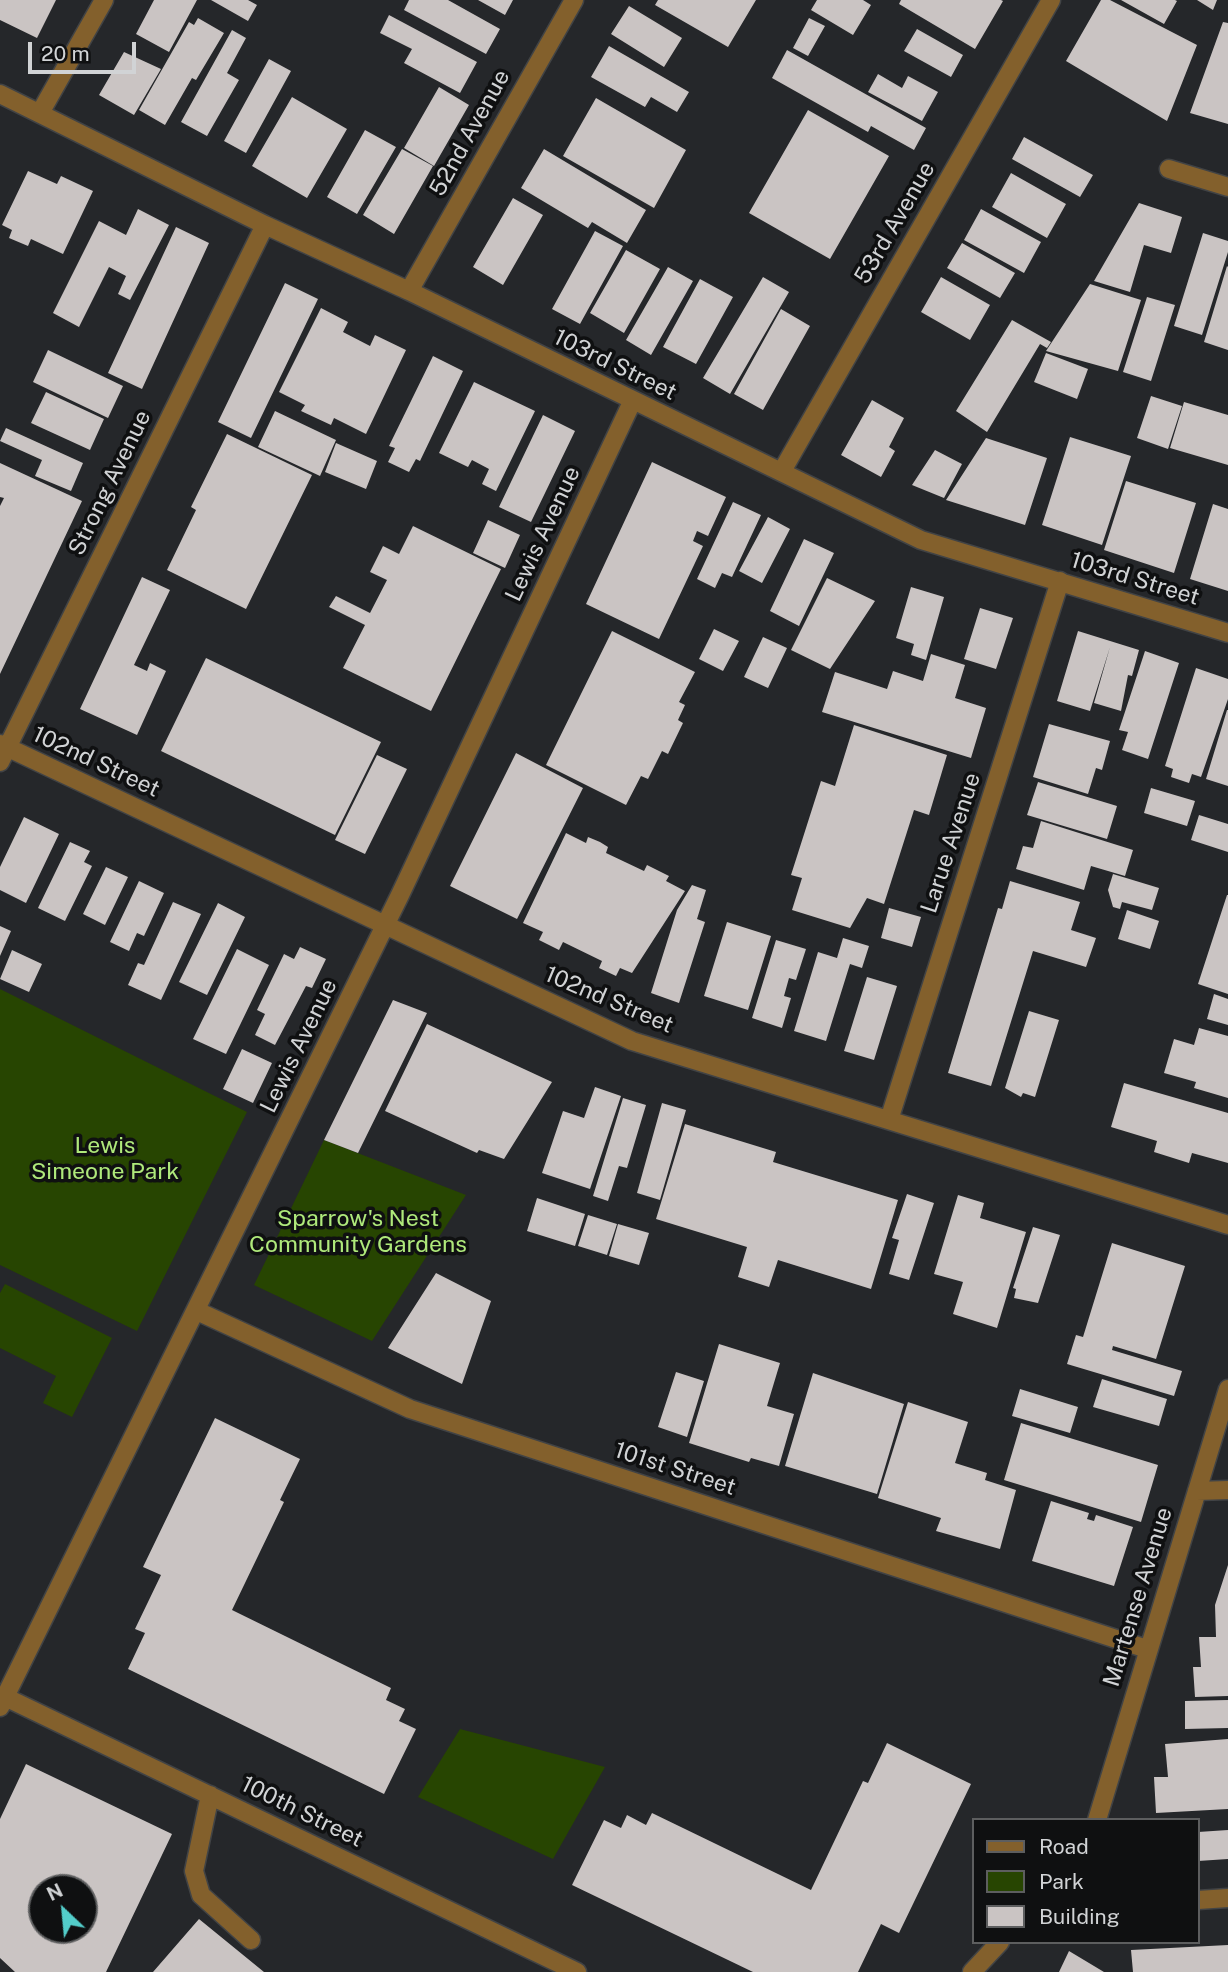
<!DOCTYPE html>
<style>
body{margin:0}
#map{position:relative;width:1228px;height:1972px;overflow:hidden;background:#25272a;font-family:"Public Sans",sans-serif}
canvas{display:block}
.legend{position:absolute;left:972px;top:1818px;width:228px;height:126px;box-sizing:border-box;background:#0f1011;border:2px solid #5d5e5f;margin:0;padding:9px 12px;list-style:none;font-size:21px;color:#d1d3d5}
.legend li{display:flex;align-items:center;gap:14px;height:35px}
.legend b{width:35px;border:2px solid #5d5e5f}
.north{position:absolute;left:28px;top:1874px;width:70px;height:70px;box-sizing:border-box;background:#0f1011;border:2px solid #5d5e5f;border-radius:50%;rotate:334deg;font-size:19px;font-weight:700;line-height:28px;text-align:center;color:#d1d3d5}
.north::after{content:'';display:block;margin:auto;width:24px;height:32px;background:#53cdca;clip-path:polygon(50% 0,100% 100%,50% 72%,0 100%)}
.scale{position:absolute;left:28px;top:42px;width:108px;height:32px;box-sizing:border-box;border:4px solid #d1d3d5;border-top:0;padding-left:9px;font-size:21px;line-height:24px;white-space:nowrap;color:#d1d3d5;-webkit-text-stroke:5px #0f1011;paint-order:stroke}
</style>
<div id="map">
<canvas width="1228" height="1972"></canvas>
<ul class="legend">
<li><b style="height:9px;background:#83602c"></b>Road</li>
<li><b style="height:19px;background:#274501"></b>Park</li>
<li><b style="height:19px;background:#cac4c3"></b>Building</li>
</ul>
<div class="north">N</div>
<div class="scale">20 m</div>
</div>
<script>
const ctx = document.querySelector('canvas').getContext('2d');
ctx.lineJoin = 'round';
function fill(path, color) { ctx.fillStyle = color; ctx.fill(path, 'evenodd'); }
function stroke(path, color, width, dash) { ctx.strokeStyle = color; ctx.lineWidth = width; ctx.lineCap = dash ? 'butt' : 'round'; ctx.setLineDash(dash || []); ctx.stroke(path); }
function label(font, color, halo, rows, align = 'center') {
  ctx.font = font + ' "Public Sans",sans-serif'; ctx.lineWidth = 7; ctx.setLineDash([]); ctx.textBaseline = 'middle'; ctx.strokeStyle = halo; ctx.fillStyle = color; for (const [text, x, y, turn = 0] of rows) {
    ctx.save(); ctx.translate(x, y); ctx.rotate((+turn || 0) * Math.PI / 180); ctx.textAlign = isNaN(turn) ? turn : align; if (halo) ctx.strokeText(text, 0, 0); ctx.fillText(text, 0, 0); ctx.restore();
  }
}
fill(new Path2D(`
 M0,989L247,1112L137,1331L0,1265Z
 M324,1140L466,1195L372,1341L254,1285Z
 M5,1284L112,1338L72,1417L43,1403L56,1376L0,1348V1293Z
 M460,1729L605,1767L553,1859L418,1797Z`), '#274501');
fill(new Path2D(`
 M0,0H56L37,38L0,20Z
 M154,0H197L169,52L136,34Z
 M211,0H248L257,5L248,21Z
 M409,0H448L500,29L486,54L404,10Z
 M478,0H513L505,15Z
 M658,0H756L728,47L655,5Z
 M817,0H863L871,5L853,35L811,10Z
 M901,0H1001L1003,1L975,49L899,4Z
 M1101,0H1110L1197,45L1167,121L1066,61Z
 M1121,0H1175L1177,1L1164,24Z
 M1197,0H1217L1213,10Z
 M629,6L682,38L664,67L611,34Z
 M389,15L477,62L460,93L404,63L412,49L380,33Z
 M198,18L224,33L196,80L192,78L165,125L139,110L189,22L194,25Z
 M809,18L825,26L808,56L793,48Z
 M1223,22L1228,23V124L1190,113Z
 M917,29L963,55L951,77L904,51Z
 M232,30L246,38L227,73L239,80L207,136L181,122Z
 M609,46L689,92L677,112L651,97L645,107L591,77Z
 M787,50L926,128L914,150L871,126L868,132L772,78Z
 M124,52L161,69L134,115L99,95Z
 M269,59L291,71L246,153L224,141Z
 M878,74L902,88L908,76L938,92L922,121L868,92Z
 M439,87L469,105L434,166L404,148Z
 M292,97L347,129L307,198L252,166Z
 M596,98L686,150L654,208L563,156Z
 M808,110L889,156L830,259L749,213Z
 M365,130L396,147L357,214L327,197Z
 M1024,137L1093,175L1080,197L1012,159Z
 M402,149L433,166L394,234L363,215Z
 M544,149L646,210L627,243L592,222L588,228L521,188Z
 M28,171L57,184L61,176L93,191L63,254L31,239L28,246L9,238L12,230L2,225Z
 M1011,173L1066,204L1047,238L992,207Z
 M513,198L543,215L503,285L473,267Z
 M1139,203L1182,217L1171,253L1144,245L1130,292L1094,281Z
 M138,209L169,225L130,300L118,294L126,276L109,267L79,327L53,313L99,221L126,235Z
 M981,209L1041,242L1024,273L964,240Z
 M176,227L209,243L142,389L108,373Z
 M595,231L623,246L580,324L552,309Z
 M1203,233L1228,241V252L1202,335L1174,326Z
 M962,243L1015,273L1000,298L947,268Z
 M626,250L660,269L624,333L590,313Z
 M1227,266L1228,267V350L1204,342Z
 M668,267L693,281L651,355L626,340Z
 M763,277L789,292L730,394L703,378Z
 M941,277L990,305L970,340L921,312Z
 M700,279L733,297L696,364L663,347Z
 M285,283L318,299L251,438L218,422Z
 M1090,284L1141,300L1118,371L1046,351Z
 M1147,297L1175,305L1151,381L1123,372Z
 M321,308L348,322L343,332L370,346L375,335L406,350L366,434L334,418L331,425L301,411L305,405L279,392Z
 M781,309L810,326L763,410L734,394Z
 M1012,320L1051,342L1047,348L1040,344L987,432L956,411Z
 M48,350L123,386L108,418L33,382Z
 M1046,353L1088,369L1077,399L1034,382Z
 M433,356L463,371L420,461L416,459L409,472L388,462L395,448L389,446Z
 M474,382L535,411L496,491L482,484L489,469L472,460L468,467L439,453Z
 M46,392L104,419L90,450L31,423Z
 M1151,396L1182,406L1168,449L1137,438Z
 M872,400L904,418L889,447L895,451L881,477L841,455Z
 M1184,402L1228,415V465L1170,448Z
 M275,411L336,440L320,476L258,447Z
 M543,415L575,431L531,522L499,507Z
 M6,428L83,463L71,491L35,476L42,460L0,441Z
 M227,434L312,475L246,609L167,570L196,510L191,507Z
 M1070,437L1131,456L1102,545L1042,525Z
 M986,438L1047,458L1025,525L946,500Z
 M336,443L377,461L366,489L325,472Z
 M935,450L962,464L944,498L912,485Z
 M652,462L726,497L708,536L697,531L693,541L703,546L659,639L586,604Z
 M0,463L82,501L0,674V506L4,498L0,497Z
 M1126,481L1196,503L1174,573L1104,550Z
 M733,502L761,515L732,577L722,573L715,588L697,579Z
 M1213,504L1228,509V591L1190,579Z
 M768,517L790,529L762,583L739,571Z
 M488,520L520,535L505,568L473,553Z
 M413,526L501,569L431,711L343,668L365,625L329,607L336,596L370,613L387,580L370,572L383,546L399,554Z
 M804,539L834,553L799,626L770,611Z
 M142,577L170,590L134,665L147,671L150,663L166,671L137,735L80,709Z
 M827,578L875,601L830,669L791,650Z
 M911,587L944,597L926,660L911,655L914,644L896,638Z
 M980,608L1013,618L996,669L964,659Z
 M714,629L739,641L723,671L699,659Z
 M612,631L695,672L679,702L685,705L678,720L683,723L668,754L662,751L648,779L641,776L626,805L546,765Z
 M1078,631L1139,650L1132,676L1128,675L1121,711L1094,703L1110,647L1090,711L1057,701Z
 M763,637L787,648L768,688L744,677Z
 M1145,651L1179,663L1148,759L1122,750L1128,732L1119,730Z
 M931,654L965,665L955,698L986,708L971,758L822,712L835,672L887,689L893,671L923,681Z
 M206,658L381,742L335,835L161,751Z
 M1196,668L1228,679V699L1201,777L1192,774L1189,783L1171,777L1173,769L1165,766Z
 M1227,710H1228V786L1206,779Z
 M1049,724L1110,741L1102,770L1096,768L1088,794L1033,777Z
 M854,725L947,755L929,815L914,810L884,904L867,898L850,928L792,910L802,878L791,875L821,781L835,786Z
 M516,753L583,788L517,919L450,886Z
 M377,755L407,769L365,854L335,840Z
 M1038,782L1117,806L1107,839L1027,815Z
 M1151,788L1195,801L1187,826L1144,813Z
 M1199,815L1228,824V852L1191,840Z
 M24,817L59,834L26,903L0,890V867Z
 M1041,821L1133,850L1125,876L1091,866L1084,890L1016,869L1023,846L1033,848Z
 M566,833L586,843L588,837L600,842L608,847L606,853L644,871L647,865L669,876L666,881L685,891L632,973L620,968L616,976L599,968L602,961L563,942L559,950L539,940L543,932L523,923Z
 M70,842L90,851L84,862L92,866L65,921L38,908Z
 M106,867L128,877L105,925L83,914Z
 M1113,874L1159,888L1152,910L1122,902L1120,909L1113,907L1108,890Z
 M139,881L164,893L144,936L137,933L129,951L110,942Z
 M1010,881L1080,902L1071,930L1096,938L1086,967L1033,951L991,1086L948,1073L998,908L1002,909Z
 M692,885L706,890L697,919L705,922L679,1003L651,993L677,910Z
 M1227,895H1228V994L1198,984Z
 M173,902L201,914L161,1000L128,985L138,963L144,965Z
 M218,903L245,917L207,995L179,982Z
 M889,908L921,917L912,947L881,938Z
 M1127,910L1159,921L1150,949L1118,939Z
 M727,922L771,936L748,1010L704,996Z
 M0,926L11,931L0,956Z
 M843,938L869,946L862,968L850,964L826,1041L794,1031L818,952L837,958Z
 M776,940L806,949L796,980L789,978L784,996L791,998L782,1028L752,1018Z
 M300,947L326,959L312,988L306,986L275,1045L255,1035L265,1014L257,1010L284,954L294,959Z
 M237,949L269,965L226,1054L193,1039Z
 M12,950L42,964L29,992L0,979Z
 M867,977L897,986L874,1060L844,1051Z
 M1214,994L1228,999V1025L1207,1019Z
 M393,1000L427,1013L358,1153L324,1140Z
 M1029,1011L1059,1020L1035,1097L1023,1093L1021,1097L1005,1088Z
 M427,1024L552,1082L504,1159L479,1150L477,1153L385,1111Z
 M1199,1028L1228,1036V1098L1194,1088L1196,1082L1164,1073L1174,1039L1194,1045Z
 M242,1049L272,1063L253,1103L223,1089Z
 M1124,1083L1228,1113V1163L1192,1153L1189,1163L1154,1152L1157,1141L1111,1127Z
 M595,1087L621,1096L590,1189L542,1173L563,1111L584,1118Z
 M623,1098L646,1105L627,1168L619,1166L608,1201L593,1196Z
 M662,1103L686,1110L660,1200L637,1193Z
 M685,1124L776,1152L773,1162L898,1200L871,1289L778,1260L769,1287L738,1277L747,1247L656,1219Z
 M907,1194L934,1203L909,1280L889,1274L899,1240L892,1238Z
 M958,1195L984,1203L980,1218L1026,1232L997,1328L953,1314L963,1282L934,1274Z
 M537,1198L585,1214L575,1246L527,1231Z
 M588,1215L617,1224L607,1255L578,1246Z
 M618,1224L649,1233L639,1265L609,1256Z
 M1033,1227L1060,1235L1038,1303L1014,1298L1016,1289L1013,1288Z
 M1112,1243L1185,1266L1156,1359L1113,1346L1112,1350L1182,1371L1174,1396L1067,1364L1076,1335L1083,1337Z
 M436,1273L491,1301L462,1384L388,1348Z
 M719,1344L780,1363L767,1406L794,1414L779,1466L751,1458L749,1462L689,1443Z
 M676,1372L704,1381L687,1437L658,1427Z
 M813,1373L904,1404L877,1494L785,1466Z
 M1102,1379L1167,1399L1159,1426L1093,1407Z
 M1020,1389L1078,1407L1070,1433L1012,1416Z
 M908,1402L968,1422L955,1463L987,1473L985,1480L1016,1490L1000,1549L936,1531L941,1518L878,1498Z
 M215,1418L300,1459L280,1500L284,1502L232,1610L391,1688L386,1700L405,1709L399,1721L416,1729L384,1794L128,1669L145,1633L135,1629L161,1575L143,1567Z
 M1021,1423L1158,1465L1141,1522L1004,1480Z
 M1051,1501L1089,1513L1087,1519L1094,1521L1096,1515L1133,1527L1114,1586L1032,1561Z
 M1228,1565V1696L1195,1697L1193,1667H1201L1199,1637H1216L1215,1605Z
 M1228,1700V1728L1185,1729V1701Z
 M1228,1739V1809L1156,1813L1154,1777H1168L1165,1744Z
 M887,1743L971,1784L899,1933L881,1924L858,1972H753L572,1885L604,1820L621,1828L627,1815L646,1825L652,1813L811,1890L863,1781L868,1783Z
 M26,1764L172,1834L106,1972H15L0,1958V1819ZM42,1888H84V1930H42Z
 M1228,1830V1859L1198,1861V1832Z
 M199,1919L264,1972H153Z
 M1228,1945V1972H1133L1131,1950Z
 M1069,1951L1104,1972H1059Z`), '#cac4c3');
const minor = new Path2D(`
 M0,94L265,225L409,291L921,540L1228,633
 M40,113L104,0
 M1169,169L1228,187
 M409,291L574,0
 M782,471L1051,0
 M0,744L632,1041L1228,1225
 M0,762L265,225
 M889,1120L1060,581
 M197,1311L410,1409L1147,1649
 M1197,1491L1228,1490
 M5,1697L577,1972
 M0,1707L400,895L632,402
 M210,1795L194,1871L201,1895L251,1940
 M1097,1820L1228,1389
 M1198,1900L1228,1898
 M972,1972L1000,1942`);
stroke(minor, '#414345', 21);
stroke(minor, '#83602c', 18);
label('23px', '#d1d3d5', '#0f1011', [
 ["52nd Avenue",470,133,-61],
 ["53rd Avenue",895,223,-60],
 ["103rd Street",615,365,26],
 ["Strong Avenue",110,483,-64],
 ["Lewis Avenue",543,534,-65],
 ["103rd Street",1135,579,17],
 ["102nd Street",96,762,25],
 ["Larue Avenue",951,843,-72],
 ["102nd Street",609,1000,23],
 ["Lewis Avenue",299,1046,-64],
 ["101st Street",675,1469,18],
 ["Martense Avenue",1138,1597,-73],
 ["100th Street",302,1812,26]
]);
label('23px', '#afe97b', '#0f1011', [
 ["Lewis",105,1146],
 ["Simeone Park",105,1172],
 ["Sparrow's Nest",358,1219],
 ["Community Gardens",358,1245]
]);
</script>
